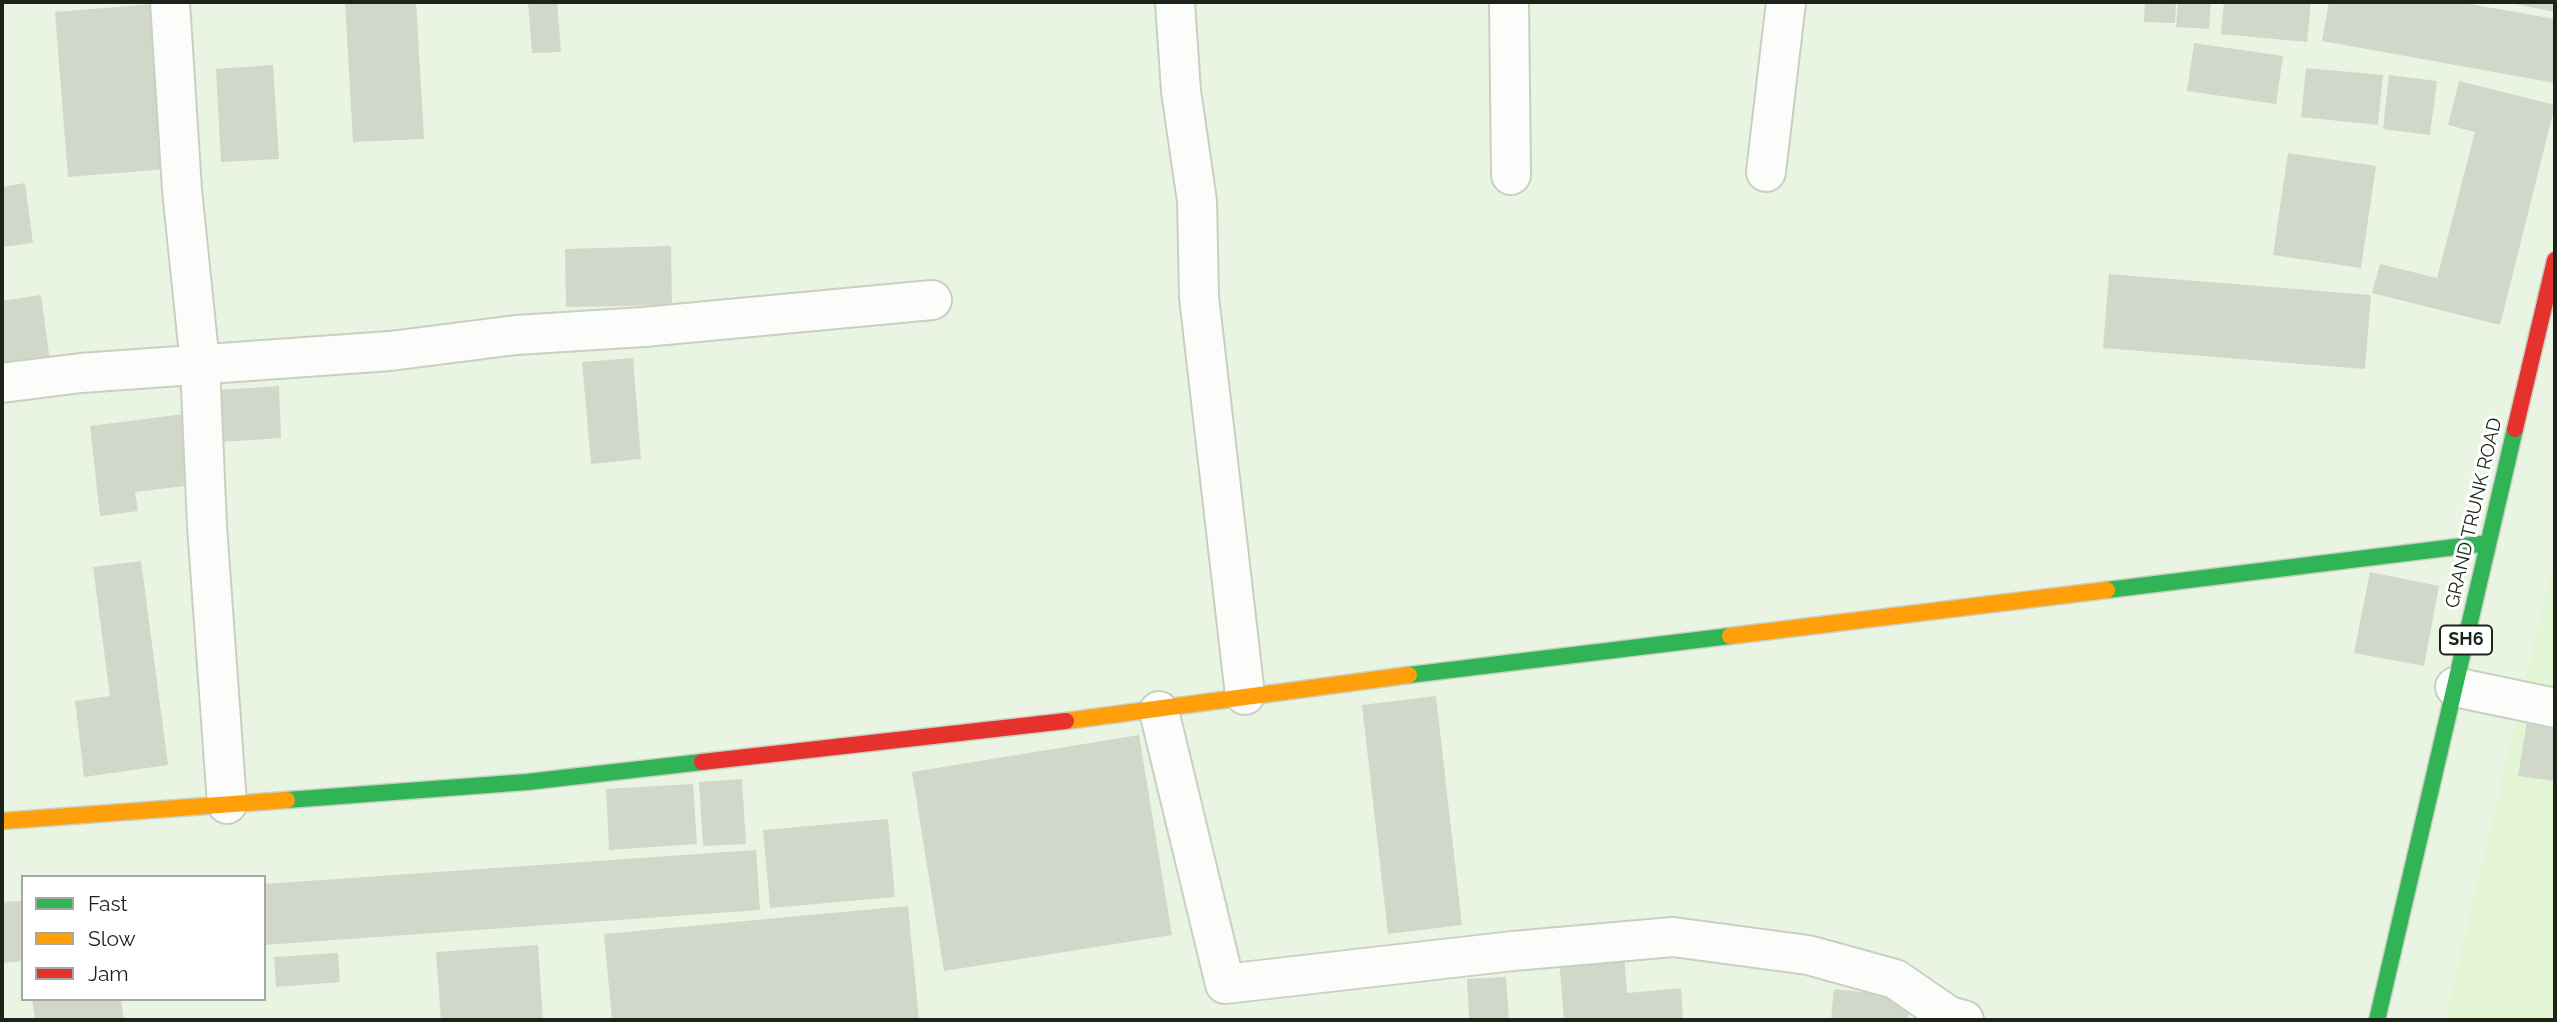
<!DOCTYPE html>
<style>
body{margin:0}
#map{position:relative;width:2557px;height:1022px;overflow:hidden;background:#eaf4e2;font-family:Raleway,sans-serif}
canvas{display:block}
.frame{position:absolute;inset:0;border:4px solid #1c2317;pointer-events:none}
.legend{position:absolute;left:21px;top:875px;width:245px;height:126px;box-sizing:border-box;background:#fff;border:2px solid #a4a7a2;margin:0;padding:9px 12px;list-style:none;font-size:21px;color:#1c2317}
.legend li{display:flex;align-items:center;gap:14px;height:35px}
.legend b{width:35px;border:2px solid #a4a7a2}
</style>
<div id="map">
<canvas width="2557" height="1022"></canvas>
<div class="frame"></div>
<ul class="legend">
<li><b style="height:9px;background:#30b455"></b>Fast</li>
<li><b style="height:9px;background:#ff9f0a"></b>Slow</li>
<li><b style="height:9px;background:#e5322d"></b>Jam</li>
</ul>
</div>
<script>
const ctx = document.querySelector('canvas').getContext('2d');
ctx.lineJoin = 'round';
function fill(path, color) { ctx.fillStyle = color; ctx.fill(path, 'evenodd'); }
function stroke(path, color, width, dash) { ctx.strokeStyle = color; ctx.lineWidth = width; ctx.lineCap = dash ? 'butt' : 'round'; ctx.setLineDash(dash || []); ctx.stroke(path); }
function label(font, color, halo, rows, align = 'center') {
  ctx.font = font + ' Raleway,sans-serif'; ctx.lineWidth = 6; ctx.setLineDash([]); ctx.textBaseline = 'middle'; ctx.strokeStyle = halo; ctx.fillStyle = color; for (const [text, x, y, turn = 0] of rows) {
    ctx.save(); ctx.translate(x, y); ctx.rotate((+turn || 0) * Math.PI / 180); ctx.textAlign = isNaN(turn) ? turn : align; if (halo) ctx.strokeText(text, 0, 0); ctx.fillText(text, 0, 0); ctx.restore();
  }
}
fill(new Path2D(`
 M2555,555V1020H2445Z`), '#e4f5d6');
fill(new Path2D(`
 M345,2H416L424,139L353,142Z
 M528,2H557L561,52L532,53Z
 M2145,2H2176L2175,23L2144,22Z
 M2178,2H2211L2209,29L2176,27Z
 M2224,2H2311L2307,42L2221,34Z
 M2329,2H2458L2555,19V83L2322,41Z
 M2511,2H2555V12L2510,3Z
 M153,4L167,169L68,177L55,12Z
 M2194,43L2283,56L2276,104L2187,91Z
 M273,65L279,159L221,162L216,69Z
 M2306,68L2383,75L2378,125L2301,117Z
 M2389,75L2437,81L2430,135L2383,129Z
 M2459,81L2555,105L2500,325L2372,293L2380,264L2437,278L2475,132L2448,125Z
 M2288,153L2376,166L2361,268L2273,255Z
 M25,183L33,243L2,247V187Z
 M671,246L672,305L566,307L565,249Z
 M2109,274L2371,295L2365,369L2103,348Z
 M41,295L51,369L2,376V301Z
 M633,358L641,459L591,464L582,362Z
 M279,386L281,438L221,442L218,390Z
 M184,414L193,485L135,492L138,511L100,516L90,426Z
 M141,561L168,765L84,777L75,701L110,696L93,567Z
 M2370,572L2439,586L2424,666L2354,653Z
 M1436,696L1462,925L1388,934L1362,705Z
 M2527,721L2555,725V781L2518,776Z
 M1139,735L1172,935L944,971L912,772Z
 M742,779L746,844L703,846L699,782Z
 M693,784L697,844L609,850L606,789Z
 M888,819L895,897L770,908L763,830Z
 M756,850L760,910L264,945V884Z
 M23,901V961L2,963V902Z
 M908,906L919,1020H612L604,934Z
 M538,945L543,1020H441L436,952Z
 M338,953L340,982L276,987L274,957Z
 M1624,953L1627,993L1681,988L1683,1020H1564L1559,958Z
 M1506,977L1509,1020H1469L1467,979Z
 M1834,989L1910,997L1908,1020H1831Z
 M32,999H121L124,1020H35Z`), '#d1d8ca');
const street = new Path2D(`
 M170,2L182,190L200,364L207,526L227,804
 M1175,2L1181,91L1197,201L1199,297L1245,695
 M1509,2L1511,175
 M1766,172L1786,2
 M2,383L81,373L390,351L516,335L644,327L932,300
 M2455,687L2555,708
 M1159,711L1225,984L1513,951L1673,937L1808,955L1895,979L1949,1016L1964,1020`);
const fast = new Path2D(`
 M2107,590L2488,543
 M1409,675L1730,636
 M287,800L527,782L702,762
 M2377,1020L2515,429`);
const slow = new Path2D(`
 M1730,636L2107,590
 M1066,721L1409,675
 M2,821L287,800`);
const jam = new Path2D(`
 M2515,429L2555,260
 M702,762L1066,721`);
stroke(street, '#c8d0c2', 42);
stroke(fast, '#c8d0c2', 19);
stroke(slow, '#c8d0c2', 19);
stroke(jam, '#c8d0c2', 19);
stroke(street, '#fcfdfb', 38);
stroke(fast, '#30b455', 16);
stroke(slow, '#ff9f0a', 16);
stroke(jam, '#e5322d', 16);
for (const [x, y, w] of [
 [2466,640,52]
]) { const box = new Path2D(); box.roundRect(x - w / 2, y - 14.5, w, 29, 5); ctx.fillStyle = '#fff'; ctx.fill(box); stroke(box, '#1c2317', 2); }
label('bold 18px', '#1c2317', null, [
 ["SH6",2466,640]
]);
label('19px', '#1c2317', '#fff', [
 ["GRAND TRUNK ROAD",2474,513,-77]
]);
</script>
